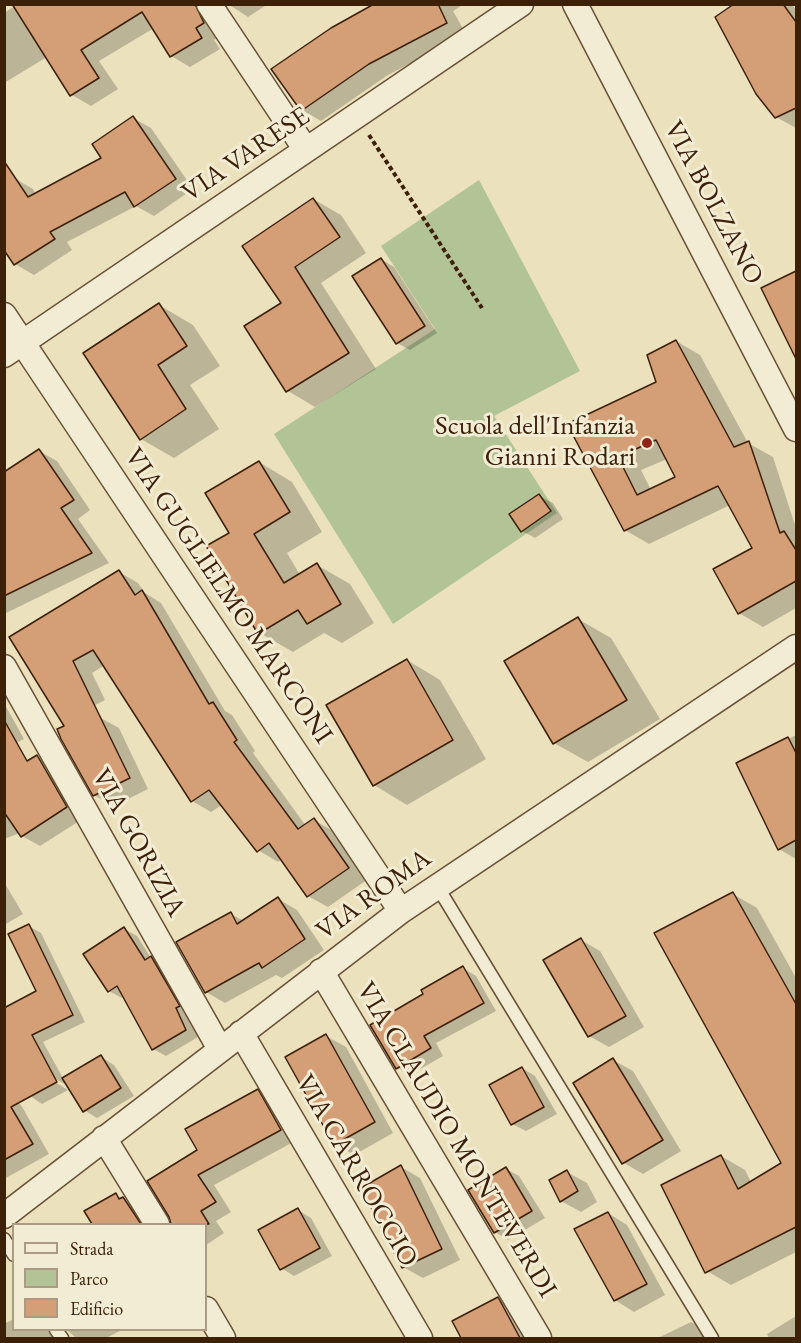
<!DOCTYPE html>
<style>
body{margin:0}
#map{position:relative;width:801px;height:1343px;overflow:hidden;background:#ece1bd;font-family:"EB Garamond",serif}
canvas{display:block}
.frame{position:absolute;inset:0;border:6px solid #3c2108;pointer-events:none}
.legend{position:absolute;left:12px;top:1223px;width:195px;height:108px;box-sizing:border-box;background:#f3ecd4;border:2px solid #aa9b82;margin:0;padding:8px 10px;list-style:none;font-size:18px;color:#3c2108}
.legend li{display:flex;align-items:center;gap:12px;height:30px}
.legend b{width:30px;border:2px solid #aa9b82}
</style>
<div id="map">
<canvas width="801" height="1343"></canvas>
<div class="frame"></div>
<ul class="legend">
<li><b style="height:8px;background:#f3ecd4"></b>Strada</li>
<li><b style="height:16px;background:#b2c495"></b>Parco</li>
<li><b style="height:16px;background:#d49f76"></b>Edificio</li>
</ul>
</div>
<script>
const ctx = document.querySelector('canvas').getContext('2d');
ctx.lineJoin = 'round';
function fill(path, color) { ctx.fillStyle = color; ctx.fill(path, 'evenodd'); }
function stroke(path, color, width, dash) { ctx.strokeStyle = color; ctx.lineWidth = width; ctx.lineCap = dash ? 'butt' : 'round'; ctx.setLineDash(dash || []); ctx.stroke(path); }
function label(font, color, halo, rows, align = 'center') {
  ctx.font = font + ' "EB Garamond",serif'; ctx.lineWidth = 6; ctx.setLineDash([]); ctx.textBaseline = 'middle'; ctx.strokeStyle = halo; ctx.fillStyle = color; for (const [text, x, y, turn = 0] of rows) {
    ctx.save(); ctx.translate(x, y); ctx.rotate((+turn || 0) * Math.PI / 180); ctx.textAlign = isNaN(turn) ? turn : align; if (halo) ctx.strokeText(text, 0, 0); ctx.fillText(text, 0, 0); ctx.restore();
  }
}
fill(new Path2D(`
 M479,180L580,371L494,416L557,513L393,624L274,434L435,329L381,246Z`), '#b2c495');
fill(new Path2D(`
 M18,4H219L223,34L214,40L220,49L190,67L171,56L154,28L99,61L118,89L91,106L72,95L47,57L4,83V13Z
 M228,4H268L248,17Z
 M377,4H464L453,11L466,34L388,75L321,121L302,110Z
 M737,4H792L796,10V128L776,117Z
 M133,118L151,128L193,189L154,216L136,206L67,242L72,250L34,275L15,264L4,247L14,178L33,189L36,195L104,159Z
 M313,199L341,215L366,253L321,283L376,369L315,407L288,391L246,326L283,303Z
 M381,259L394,267L437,333L410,350L397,343Z
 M796,272V349L792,347L763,289Z
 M159,305L193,325L220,366L190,385L219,429L174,458L141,439Z
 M676,341L700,355L748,443L773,457L796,528V608L763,627L739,613L754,549L730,505L649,544L625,530L569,425L658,383ZM667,459L677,478L651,490L641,470Z
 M39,451L57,461L90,510L78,519L109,563L6,613L4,612V529Z
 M259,462L292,482L322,532L287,553L300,575L317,565L350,584L374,623L342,643L324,633L293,652L260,633L231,533Z
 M539,496L553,503L563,519L535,538L522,531Z
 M119,572L138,583L145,593L161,603L225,711L232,715L255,751L253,753L306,826L314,820L333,831L368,879L328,907L308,896L282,859L278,862L258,850L222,805L211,812L192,801L105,665L92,673L105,700L73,717L11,637Z
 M578,619L611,638L660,719L588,762L554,743Z
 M407,660L440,680L486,759L407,805L374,785Z
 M4,703L24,739L4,749Z
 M99,717L119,728L148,789L114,806L94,795Z
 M796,735V859L779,849L738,764Z
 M37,756L55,767L84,818L40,846L22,836L20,833L4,839V778Z
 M4,882L23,914L4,925Z
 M733,894L757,908L796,978V1252L731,1285L707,1271L721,1156L745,1170L751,1182L783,1164Z
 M278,899L297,910L324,950L282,978L276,975L225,1003L206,992L231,914L244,921Z
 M29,926L41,933L85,1022L43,1042L64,1080L101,1057L114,1065L134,1096L97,1118L84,1110L70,1087L52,1077L50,1079L68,1090L42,1104L30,1096L8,1056L38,991Z
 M124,929L137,936L151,958L164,965L198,1037L166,1056L153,1049L125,996L122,998L109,991Z
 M581,940L600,951L644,1027L609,1047L589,1036L545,960Z
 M463,968L476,976L496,1011L436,1043L443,1056L410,1075L397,1067L425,994Z
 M326,1036L346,1047L393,1133L354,1155L335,1144Z
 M613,1060L633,1071L681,1151L643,1174L624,1163Z
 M522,1068L535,1076L557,1114L526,1131L512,1124Z
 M258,1091L274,1101L297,1140L214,1185L231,1212L216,1221L224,1233L206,1245V1224H176L150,1182L199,1151Z
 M4,1096L21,1105L49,1154L4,1179Z
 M401,1167L420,1178L460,1260L423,1278L403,1267Z
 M506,1169L519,1176L545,1218L508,1240L495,1232Z
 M567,1172L587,1183L597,1202L581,1212L561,1201Z
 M116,1195L138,1207L149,1224H93L86,1211Z
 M298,1210L311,1218L332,1256L294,1276L281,1268Z
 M608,1213L627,1225L665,1295L634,1312L615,1300Z
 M498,1299L515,1309L530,1338H463L454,1322Z
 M796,1316V1338H769L767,1334Z
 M14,1319V1330H122L106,1338H76L67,1330L63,1338H4V1324Z
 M691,1322L708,1331L712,1338H658Z`), '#0003');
const building = new Path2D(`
 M12,4H195L204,23L196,28L202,38L170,57L142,12L81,50L99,78L70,96Z
 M374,4H438L447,23L369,64L301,111L271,69L331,28Z
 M734,4H783L796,22V108L775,118L756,94L715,17Z
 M133,116L176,179L134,207L125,192L50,232L55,239L14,265L4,250V161L28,197L101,158L92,144Z
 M313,198L340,237L295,267L349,353L286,392L244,326L281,303L242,246Z
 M381,258L425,326L396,344L352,276Z
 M796,271V359L761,288Z
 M159,303L187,346L158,365L186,409L140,440L83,353Z
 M676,340L734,447L749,441L780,533L784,531L796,550V581L738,614L713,569L752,548L718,486L624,531L567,424L656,382L647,355ZM656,440L675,477L637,495L618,457Z
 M39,449L74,500L61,508L92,553L4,596V472Z
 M259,461L290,512L254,534L284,583L317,563L341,604L307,624L298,610L258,634L206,546L229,533L205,493Z
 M539,494L551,511L521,532L509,514Z
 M119,570L135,595L142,590L209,704L213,702L237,740L234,742L298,829L314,818L349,868L307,897L269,843L257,852L209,790L191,802L93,650L73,661L130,778L93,796L61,739L57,729L64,726L9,637Z
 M578,617L627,700L553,744L504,661Z
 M407,659L453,740L373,786L326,705Z
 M4,720L27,761L37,755L67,807L21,837L4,812Z
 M788,737L796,753V840L778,850L736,763Z
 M733,892L796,1004V1227L705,1273L661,1185L721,1155L738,1189L781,1163L654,933Z
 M278,897L305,939L262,968L259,963L205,993L176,942L231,912L237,924Z
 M29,924L73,1015L32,1035L57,1082L11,1107L33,1144L4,1160V1008L36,991L8,934Z
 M124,927L145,960L151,956L180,1006L176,1008L186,1030L152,1050L117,986L108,992L83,954Z
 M581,938L626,1016L588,1037L543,960Z
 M463,966L484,1003L424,1036L431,1048L396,1069L370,1025L423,994L421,990Z
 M326,1034L375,1122L334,1145L285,1057Z
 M101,1055L121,1088L83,1112L62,1078Z
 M613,1058L663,1140L622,1164L573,1083Z
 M522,1067L544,1107L511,1125L489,1085Z
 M258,1089L281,1130L198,1175L216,1202L201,1211L209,1224H171L169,1217L147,1181L197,1150L185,1129Z
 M401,1165L442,1249L402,1268L361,1188Z
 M506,1167L532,1211L494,1233L468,1190Z
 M567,1170L578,1191L560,1202L549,1180Z
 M116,1193L119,1199L123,1197L141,1224H92L84,1211Z
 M298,1208L320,1248L280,1270L258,1230Z
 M608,1212L647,1284L614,1301L574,1229Z
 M498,1297L520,1338H461L452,1321Z`);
fill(building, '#d49f76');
stroke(building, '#3c2108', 1.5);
const service = new Path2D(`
 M437,886L712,1338
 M4,1239L14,1255
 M56,1330L62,1338`);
const minor = new Path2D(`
 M209,4L306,150
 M575,4L796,429
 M4,315L401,911
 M4,355L521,4
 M4,667L220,1049
 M321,971L539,1338
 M241,1033L420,1338
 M104,1138L157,1224
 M4,1216L401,911L796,647
 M206,1309L223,1338`);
stroke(service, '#685135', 15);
stroke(minor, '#685135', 27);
stroke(new Path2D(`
 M369,135L482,308`), '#3c2108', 4, [4.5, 3]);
stroke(service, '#f3ecd4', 12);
stroke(minor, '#f3ecd4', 24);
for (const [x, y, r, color] of [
 [647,443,6,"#8f2418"]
]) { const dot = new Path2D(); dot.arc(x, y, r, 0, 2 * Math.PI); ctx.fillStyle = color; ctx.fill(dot); stroke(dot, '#f3ecd4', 2); }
label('27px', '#3c2108', '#f3ecd4', [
 ["VIA VARESE",246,155,-34],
 ["VIA BOLZANO",713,203,62],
 ["VIA GUGLIELMO MARCONI",228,596,56],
 ["VIA GORIZIA",138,843,61],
 ["VIA ROMA",374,895,-36],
 ["VIA CLAUDIO MONTEVERDI",456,1140,59],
 ["VIA CARROCCIO",356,1171,60]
]);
label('27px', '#3c2108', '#f3ecd4', [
 ["Scuola dell'Infanzia",635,427],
 ["Gianni Rodari",635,458]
], 'right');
</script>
